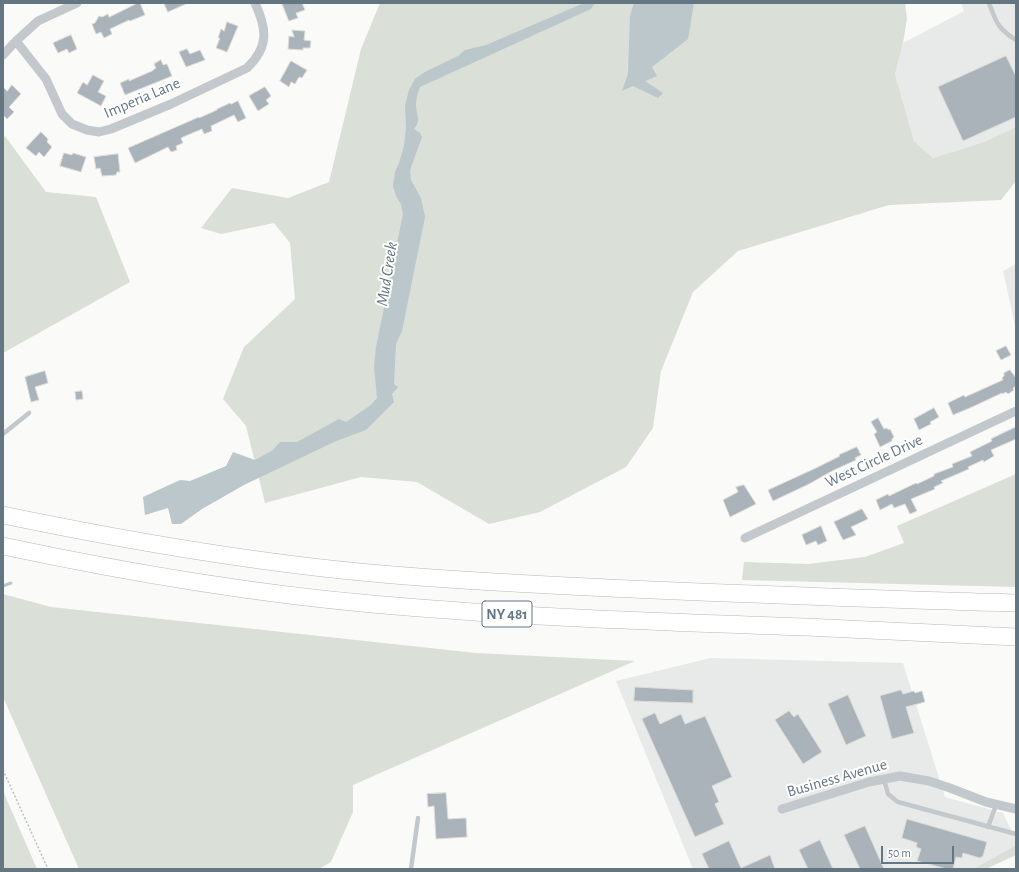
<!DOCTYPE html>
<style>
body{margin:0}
#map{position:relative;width:1019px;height:872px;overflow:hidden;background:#fafaf8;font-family:"Alegreya Sans",sans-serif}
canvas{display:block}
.frame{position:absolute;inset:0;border:4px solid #657683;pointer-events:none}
.scale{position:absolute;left:881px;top:846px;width:73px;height:18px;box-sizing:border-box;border:2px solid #657683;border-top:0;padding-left:5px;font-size:12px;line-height:14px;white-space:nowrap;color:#657683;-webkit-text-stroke:3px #fff;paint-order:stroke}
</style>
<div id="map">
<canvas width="1019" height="872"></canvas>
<div class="frame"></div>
<div class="scale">50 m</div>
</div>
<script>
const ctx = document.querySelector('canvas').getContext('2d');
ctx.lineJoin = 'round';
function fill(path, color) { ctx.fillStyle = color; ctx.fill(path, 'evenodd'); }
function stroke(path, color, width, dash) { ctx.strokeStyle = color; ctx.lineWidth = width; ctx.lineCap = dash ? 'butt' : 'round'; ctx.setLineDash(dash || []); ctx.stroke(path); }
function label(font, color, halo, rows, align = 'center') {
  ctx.font = font + ' "Alegreya Sans",sans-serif'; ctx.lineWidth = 4; ctx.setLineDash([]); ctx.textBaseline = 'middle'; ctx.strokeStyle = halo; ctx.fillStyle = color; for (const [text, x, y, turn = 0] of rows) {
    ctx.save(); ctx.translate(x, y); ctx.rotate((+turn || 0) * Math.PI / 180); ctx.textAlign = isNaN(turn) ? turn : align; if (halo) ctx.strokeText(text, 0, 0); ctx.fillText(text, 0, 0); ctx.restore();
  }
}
fill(new Path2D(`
 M961,3H1016V127L984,142L933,158L914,141L895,74L903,43L964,11Z
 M1016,264V330L1003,271Z
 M711,658L903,663L945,797L1003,813L1016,840V845L973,869H693L616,681Z`), '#e8e9e9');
fill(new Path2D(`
 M380,3H905L907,19L903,43L895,74L914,141L933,158L984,142L1016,127V181L1001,200L889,205L738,251L693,292L661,371L653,428L626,467L540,512L489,524L417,482L361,477L265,503L246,426L223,399L244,347L295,299L290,243L274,223L221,234L201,228L232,188L288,198L329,182L361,49Z
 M5,136L46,192L96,197L130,282L3,353V138Z
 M1016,474V587L742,580L744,562L808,564L865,557L904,543L897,526Z
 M3,594L51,607L476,653L635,661L353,785V812L331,862L319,869H79L3,697Z
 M3,791L37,869H3Z
 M1016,845V855L986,869H973Z`), '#dadfd7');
fill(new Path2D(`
 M584,3H595L591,9L420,87C418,92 416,99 416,104C416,115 422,120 414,129L420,133L422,137L410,170L411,180L421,198L425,217L402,331L396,344L394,384L398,387L392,394L394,402L366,430L336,441L244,485L202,509L181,524H172L168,508L145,515L143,497L180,480L190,481L226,466L233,452L255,460L273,450L280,442H297L339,419L346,422L371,405L377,398L374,366L376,347L403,214L401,204L396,196L393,186L395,172L399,163L404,146L406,127L405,106L409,90L415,79L425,72L458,56L465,50L486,45Z
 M634,3H694L688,39L652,67L657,76L645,81L663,93L658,98L633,86L622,91L628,74L630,16Z`), '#bbc7cb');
stroke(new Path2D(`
 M3,586L11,583`), '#bbc7cb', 3);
const building = new Path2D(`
 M138,3H140L145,15L130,21L129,20L110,29L112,34L104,38L101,32L96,34L92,24L95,23L99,16L102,17L108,14L109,17Z
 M164,3H188L168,12Z
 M282,3H302L305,10L296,13L298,18L289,21Z
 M227,22L238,26L227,52L216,48L220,38H218L221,29L224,31Z
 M292,30L305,31L304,40L311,41L310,48H303V50L288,49L289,36L294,37Z
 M71,35L77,49L69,53L67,49L58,53L53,43Z
 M187,49L190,54L200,50L205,60L186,67L179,52Z
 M1006,56L1016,76V117L963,141L938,87Z
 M161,60L163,65L167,64L172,76L125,95L120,83L129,79V81L152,71L156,68L154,64Z
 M291,61L307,70L302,78L299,77L295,84L291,82L289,87L280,81Z
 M93,75L104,81L98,92L106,96L101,106L77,93L83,82L87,85Z
 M12,85L21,94L9,107L14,112L7,119L3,115V87L7,91Z
 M265,87L271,96L266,100L269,104L258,111L249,96Z
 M238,101L246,118L238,122L234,115L211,126L212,131L204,134L202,129L183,137L181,138L183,143L176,146L177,150L171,152L168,147L135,163L128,148L199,117V118L217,110V109L230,103L231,104Z
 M41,132L48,139L47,142L52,147L44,157L39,152L36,156L26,148Z
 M64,153L72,155L73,153L86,157L81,172L60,166Z
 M118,154L120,172H117L116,175L102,176L100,168L96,169L94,157Z
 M1006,346L1011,355L1001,360L996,351Z
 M1010,370L1016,378V386L1013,388L1014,390L1008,394L1006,392L1002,394V393L972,407L953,415L948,403L964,395L965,397L1003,380L1002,378L1004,376V373Z
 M45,371L48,383L35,387L39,400L31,402L25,377Z
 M82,391L83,399L76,400L75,392Z
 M934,408L939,417L930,422L931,424L919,430L914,419Z
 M878,418L884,429L887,428L888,430L890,429L894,437L892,439V441L880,447L874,434L877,432L871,422Z
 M1016,427V439L991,450L994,456L984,462L983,460L968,467L969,469L941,481L943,483L934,487L935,489L911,499L917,511L910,514L905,504L894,508L892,504L880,510L876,500L888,494L889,496L916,483L917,484L934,476V474L953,467L952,464L972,456L970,452L992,441L991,439Z
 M857,447L861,455L855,458L856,460L832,471L809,484L773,501L768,490L816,468L840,456L839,455Z
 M744,485L756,504L730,517L723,500L738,492L736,487Z
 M862,509L868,519L851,527L856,535L843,540L834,522Z
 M821,526L827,541L818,545L816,541L806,545L802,535Z
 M635,687L693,690V703L634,701Z
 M901,690L903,694L914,691L915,693L922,691L925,702L906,707L914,733L892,739L880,696Z
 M848,695L866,736L846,745L828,704Z
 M789,711L794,717L798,714L822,752L803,764L775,720Z
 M655,713L660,724L681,714L685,724L705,716L732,777L712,786L719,802L715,804L724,824L695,837L642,719Z
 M446,793L448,819L466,818L467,837L436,839L434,806L428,807L427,794Z
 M907,819L987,842L983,856L980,858L963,853L962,858L956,857L953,869H947L917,861L921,849L916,847L917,843L902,838Z
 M865,826L884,869H860L844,835Z
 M820,840L833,869H808L799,850Z
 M729,841L741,868L770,855L775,869H709L702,854Z`);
fill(building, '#aab3b9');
stroke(building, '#dcdcda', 1);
const highway = new Path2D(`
 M3,515C128,541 254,563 382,574C472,582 562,586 653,590C774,595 895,600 1016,603
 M3,546C125,572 248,593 372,604C516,617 661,622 806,627C876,630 946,634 1016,637`);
stroke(highway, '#b4b9bd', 18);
stroke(new Path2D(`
 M3,770L48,869`), '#bbbfc2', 1.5, [2, 2]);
stroke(new Path2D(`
 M989,3C996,22 998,29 1016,40
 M3,434L29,413
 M884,779L888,794L898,802L1016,834
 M988,827L996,805
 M411,869L418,818`), '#c3c8cc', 4.5);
stroke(new Path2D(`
 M16,41L46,79L62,114L72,124L87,130L99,132L111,129L171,104L247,68C269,47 267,29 255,3
 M3,55L16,41L38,21L77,3
 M745,538L1016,411
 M782,809L869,782L900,776L929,781L950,788L986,802L1016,809`), '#c3c8cc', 9);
stroke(highway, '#fff', 17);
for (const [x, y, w] of [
 [507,614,50]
]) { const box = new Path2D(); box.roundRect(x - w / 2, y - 13, w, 26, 3); ctx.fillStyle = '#fff'; ctx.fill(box); stroke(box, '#657683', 1); }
label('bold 15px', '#657683', null, [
 ["NY 481",507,614]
]);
label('16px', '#657683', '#fff', [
 ["Imperia Lane",142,98,-23],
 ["West Circle Drive",874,461,-25],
 ["Business Avenue",837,778,-16]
]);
label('italic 17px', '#60757c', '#fff', [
 ["Mud Creek",387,274,-81]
]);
</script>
